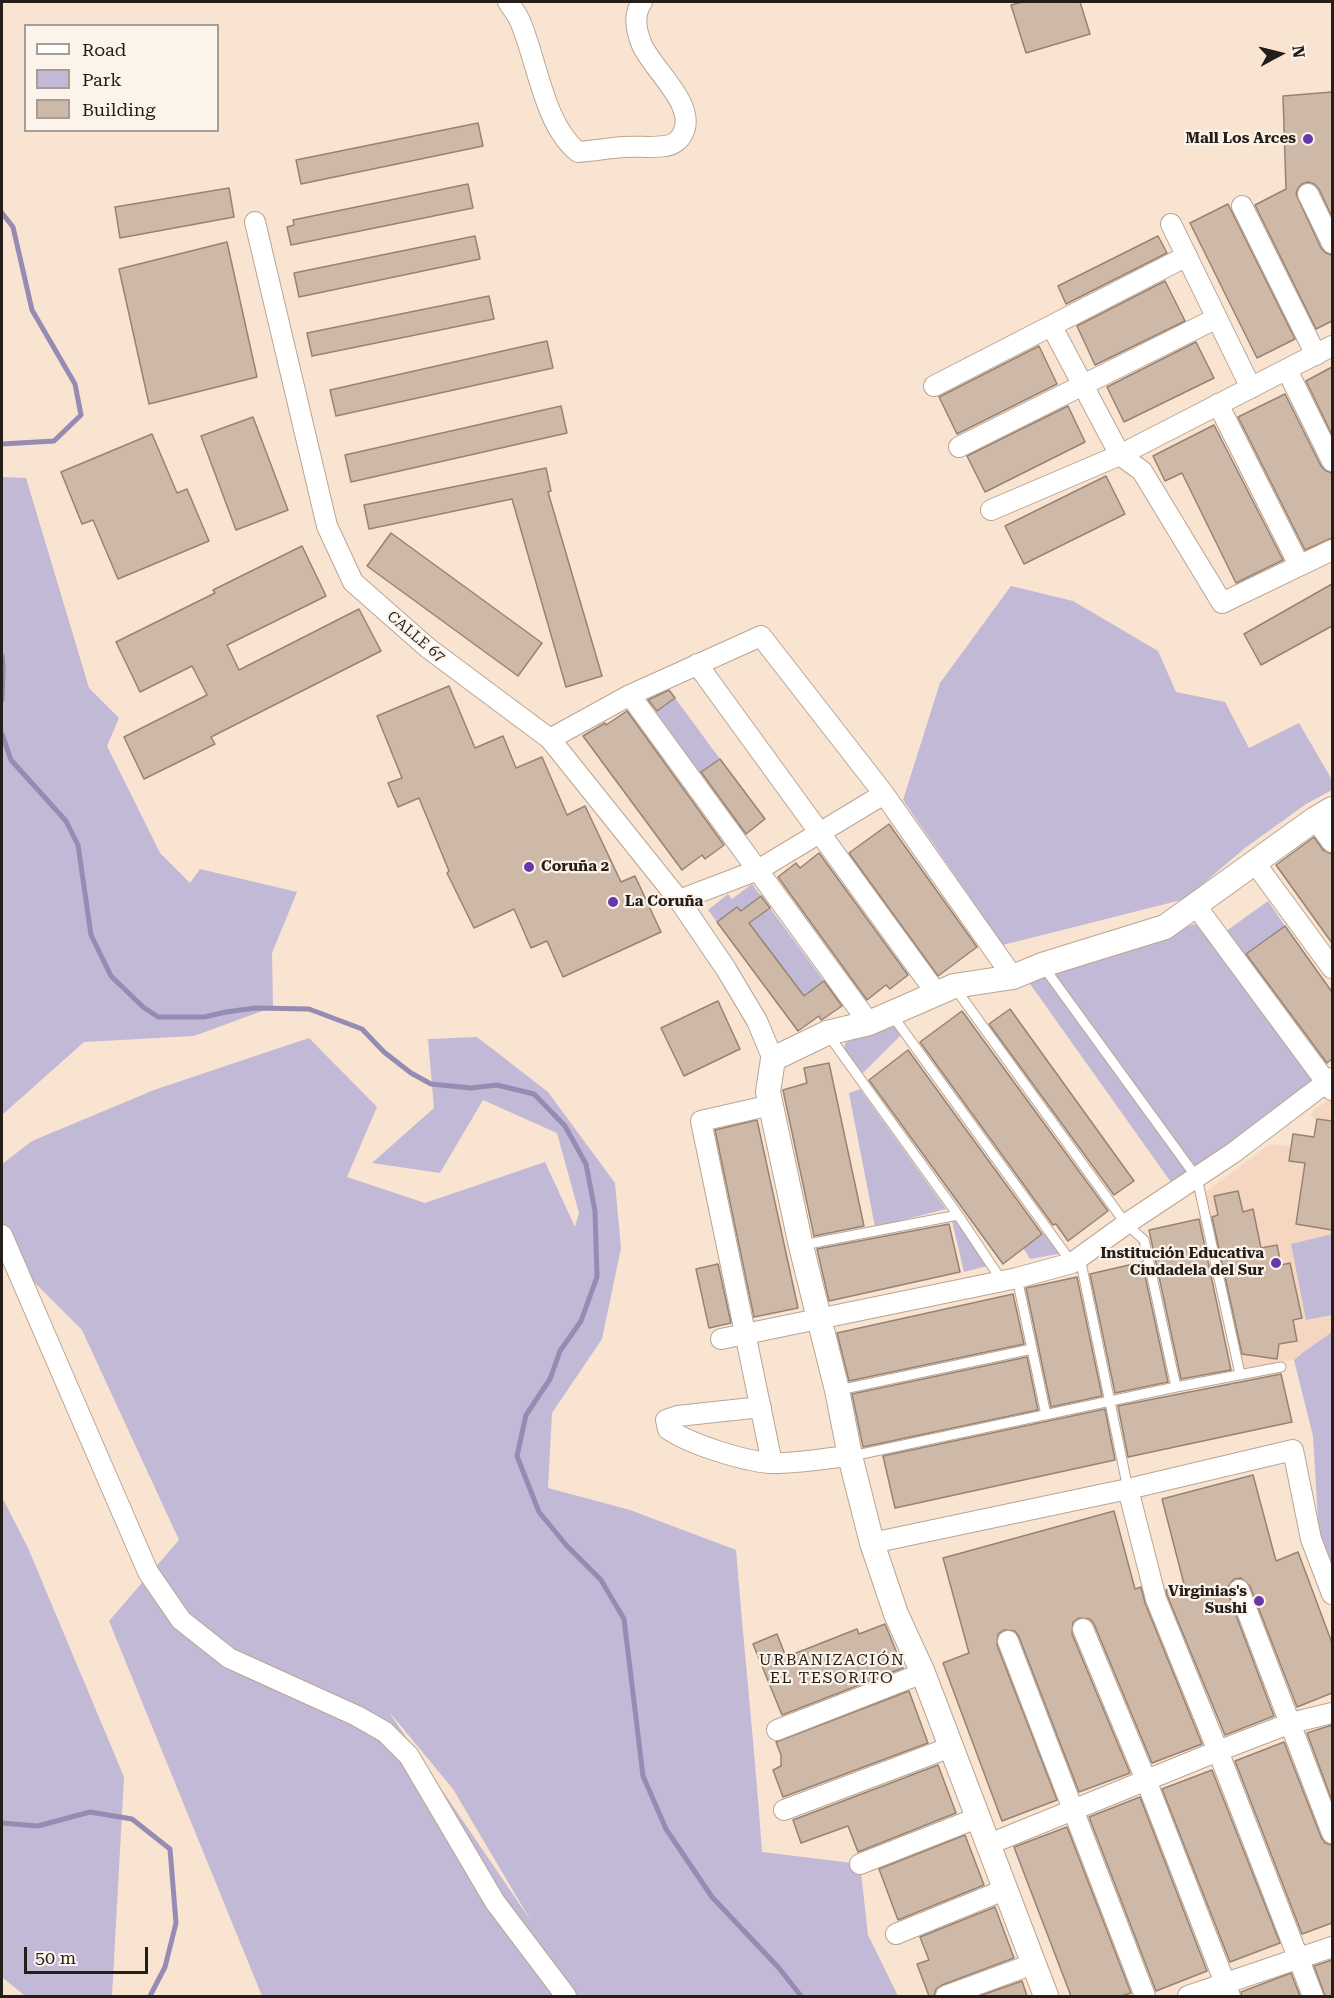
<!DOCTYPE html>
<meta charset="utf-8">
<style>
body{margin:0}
#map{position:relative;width:1334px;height:1998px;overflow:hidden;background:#f9e3d1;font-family:"Roboto Serif",serif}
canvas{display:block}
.frame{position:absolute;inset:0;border:3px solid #251d17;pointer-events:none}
.legend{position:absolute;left:24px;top:24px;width:195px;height:108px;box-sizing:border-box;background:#fcf3eb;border:2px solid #a69d96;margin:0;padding:8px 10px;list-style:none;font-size:18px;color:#251d17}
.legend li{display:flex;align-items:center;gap:12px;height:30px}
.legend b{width:30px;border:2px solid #a69d96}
.north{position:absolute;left:1250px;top:24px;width:60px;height:60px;-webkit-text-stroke:4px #fcf3eb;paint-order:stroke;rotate:83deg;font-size:16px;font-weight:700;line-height:24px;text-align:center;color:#251d17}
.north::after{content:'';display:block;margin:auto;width:21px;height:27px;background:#251d17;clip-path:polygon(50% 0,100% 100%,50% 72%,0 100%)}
.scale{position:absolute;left:24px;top:1947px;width:124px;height:27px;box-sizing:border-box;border:3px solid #251d17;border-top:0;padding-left:8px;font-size:18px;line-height:21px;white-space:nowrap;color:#251d17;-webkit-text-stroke:4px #fcf3eb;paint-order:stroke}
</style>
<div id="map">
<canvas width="1334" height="1998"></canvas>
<div class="frame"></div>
<ul class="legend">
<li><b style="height:8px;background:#fff"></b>Road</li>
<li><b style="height:16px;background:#c1b9d6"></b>Park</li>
<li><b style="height:16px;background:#ceb8a7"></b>Building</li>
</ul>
<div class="north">N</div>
<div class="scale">50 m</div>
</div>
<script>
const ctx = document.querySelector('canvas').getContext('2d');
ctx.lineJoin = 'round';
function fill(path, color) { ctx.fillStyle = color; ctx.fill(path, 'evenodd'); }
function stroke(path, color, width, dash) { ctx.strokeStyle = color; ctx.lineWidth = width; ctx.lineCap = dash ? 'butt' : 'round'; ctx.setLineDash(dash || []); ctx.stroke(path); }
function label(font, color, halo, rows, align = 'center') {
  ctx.font = font + ' "Roboto Serif",serif'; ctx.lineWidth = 4.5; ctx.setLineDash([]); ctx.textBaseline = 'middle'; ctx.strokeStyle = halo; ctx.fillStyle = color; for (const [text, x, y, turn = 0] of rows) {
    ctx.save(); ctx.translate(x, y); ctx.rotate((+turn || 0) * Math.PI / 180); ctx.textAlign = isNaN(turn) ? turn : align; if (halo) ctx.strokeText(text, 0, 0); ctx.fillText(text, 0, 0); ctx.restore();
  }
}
fill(new Path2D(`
 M1332,1098V1332L1305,1351L1294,1360L1243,1369L1204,1193L1270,1144L1291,1146L1293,1134L1314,1137L1317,1122L1311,1115L1314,1110Z`), '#f5d7c1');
fill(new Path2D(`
 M2,477L26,478L89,688L119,718L107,746L160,853L190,883L200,869L297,892L272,953L273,1007L194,1036L84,1042L2,1115Z
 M1011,586L1073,601L1158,651L1176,692L1225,702L1249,748L1299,723L1332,780V790L1306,804L1245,848L1185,899L1003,945L903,800L940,683Z
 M675,698L720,759L699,774L655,713Z
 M752,884L761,896L741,911L737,907L717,922L708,910L728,894L732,899Z
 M1268,901L1285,926L1243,956L1225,932Z
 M770,908L824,981L804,996L782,968L762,983L753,971L773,955L750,923Z
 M1197,923L1315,1078L1173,1185L1028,981Z
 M890,1023L894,1024L901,1035L860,1076L844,1052L845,1043Z
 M477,1037L548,1092L615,1183L621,1248L602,1339L552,1413L548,1488L630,1510L736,1550C744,1651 755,1751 762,1852L860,1864L868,1935L898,1996H262L109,1621L179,1540L82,1330L2,1250V1164L32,1141L154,1090L309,1038L377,1107L347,1177L425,1203L545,1162L575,1227L579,1213L557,1133L483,1100L440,1173L372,1163L434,1108L428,1039ZM391,1714L453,1789L531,1921L391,1715Z
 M860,1089L946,1209L875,1227L849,1093Z
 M952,1221H956L987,1266L964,1272Z
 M1046,1232L1058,1250V1254L1030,1259L1023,1248Z
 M1332,1234V1315L1306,1320L1291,1244Z
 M1332,1332V1571L1319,1535L1313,1436L1294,1360L1305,1351Z
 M2,1497L28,1548L124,1777L112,1996H25L2,1977Z`), '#c1b9d6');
stroke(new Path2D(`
 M2,213L13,227L32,310L75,384L81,415L54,441L2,444
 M2,656L3,669L2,700
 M2,734L11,760L66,821L78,845L91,935L111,976L143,1007L158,1017H204L226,1012L255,1008L309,1009L362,1029L384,1052L411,1073L431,1084L471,1088L497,1085L534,1094L565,1126L586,1164L595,1211L597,1277L581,1321L560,1351L550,1379L526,1415L517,1456L539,1512L567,1546L601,1580L624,1619L643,1776L666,1829L712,1897L779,1968L801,1996
 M2,1823L38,1826L90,1812L132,1819L170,1849L176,1923L165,1967L150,1996`), '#968bb3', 5);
const building = new Path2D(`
 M1022,2H1080L1090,34L1026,53L1011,5Z
 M1332,92V217L1319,189L1314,184L1308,182L1302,184L1298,188L1296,194L1321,248L1326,253L1332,255V321L1316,329L1255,205L1286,189L1283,96Z
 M478,123L483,146L301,184L296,160Z
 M468,184L473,208L291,245L287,227L294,225L293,220Z
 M229,188L234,217L120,238L115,207Z
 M1228,204L1295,339L1257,358L1190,223Z
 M475,236L480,259L299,297L294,273Z
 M1158,236L1167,253L1066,304L1058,286Z
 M227,242L257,377L149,404L119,269Z
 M1165,281L1185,321L1095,365L1077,326Z
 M489,296L494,319L312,356L307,333Z
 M547,341L553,368L336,416L330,390Z
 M1196,342L1214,378L1124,422L1107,387Z
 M1039,346L1057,384L957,434L939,397Z
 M1332,367V435L1306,381Z
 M1285,394L1321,466L1326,471L1332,473V538L1305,550L1238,417Z
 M561,406L567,433L351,482L345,455Z
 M1068,406L1085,442L985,492L967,456Z
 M253,417L288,510L236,530L201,436Z
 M1214,425L1283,560L1236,583L1182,473L1165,481L1153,456Z
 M152,434L177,493L187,489L209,541L118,579L93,520L82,524L61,472Z
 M546,468L551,491L548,492L602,676L566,687L512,499L369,529L364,505Z
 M1106,476L1125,514L1024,564L1005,526Z
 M391,533L542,643L518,676L367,566Z
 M302,546L326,596L227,645L239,670L359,609L381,651L211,737L215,744L144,779L124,737L207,695L192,666L140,692L116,642L215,593L213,590Z
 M1332,584V626L1261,665L1244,634Z
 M449,686L475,748L503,736L516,768L542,757L567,815L585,806L621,882L635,876L661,932L563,977L547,941L531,948L514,909L474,928L447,873L449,871L419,798L398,807L388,783L402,778L377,716Z
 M669,690L675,698L657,711L648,700Z
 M627,711L724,845L705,859L702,855L682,870L583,736L605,723L606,725Z
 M720,759L765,819L746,834L701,772Z
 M889,824L977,947L938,976L849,853Z
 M1314,837L1323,850L1332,854V943L1276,865Z
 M819,853L908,975L890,989L886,985L867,1000L778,877L796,863L800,868Z
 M761,896L770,908L749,923L804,996L824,981L842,1006L823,1019L821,1020L819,1016L798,1031L717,922L737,907L741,911Z
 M1285,926L1332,992V1059L1327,1063L1246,954Z
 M718,1001L740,1049L684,1076L661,1028Z
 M1010,1009L1134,1181L1114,1195L989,1024Z
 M962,1011L1108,1211L1068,1241L1056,1224L1053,1225L920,1042Z
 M908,1050L1042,1234L1003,1264L869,1080Z
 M829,1063L864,1226L814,1236L783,1090L807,1083L804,1068Z
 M1317,1119L1332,1121V1230L1296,1224L1305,1163L1289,1161L1293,1134L1314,1137Z
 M757,1120L798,1308L754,1317L715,1130Z
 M1238,1191L1243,1212L1253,1209L1261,1248L1277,1245L1281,1265L1290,1263L1302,1318L1293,1320L1297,1341L1279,1344L1277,1359L1242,1354L1212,1217L1218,1215L1214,1196Z
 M1199,1219L1231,1370L1181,1379L1149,1230Z
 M949,1224L960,1272L829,1301L817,1249Z
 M1142,1262L1168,1382L1115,1393L1090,1274Z
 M718,1264L731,1323L709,1328L696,1269Z
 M1077,1277L1102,1396L1051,1407L1026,1288Z
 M1013,1294L1024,1344L849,1381L837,1333Z
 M1027,1357L1038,1410L863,1447L852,1394Z
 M1281,1374L1292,1422L1128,1457L1118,1406Z
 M1105,1409L1115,1460L895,1508L883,1456Z
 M1253,1475L1276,1561L1298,1552L1332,1643V1693L1297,1707L1250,1586L1241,1578L1234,1579L1227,1588L1228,1594L1274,1716L1225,1735L1167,1595L1166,1590L1184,1584L1162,1499Z
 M1114,1511L1135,1589L1141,1587L1145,1603L1202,1744L1152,1763L1094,1624L1090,1619L1079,1618L1073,1622L1072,1634L1130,1773L1079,1792L1019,1637L1015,1631L1004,1630L998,1634L997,1645L1057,1800L1002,1821L943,1663L969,1653L943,1558Z
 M885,1624L903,1668L782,1715L753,1644L777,1634L786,1657L857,1629L859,1634Z
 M909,1691L928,1743L783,1797L773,1770L781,1766V1755L776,1742Z
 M1332,1725V1801L1307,1733Z
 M1284,1742L1321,1837L1325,1843L1332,1845V1923L1302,1934L1235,1761Z
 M938,1765L956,1813L858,1852L848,1826L801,1843L793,1820Z
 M1212,1770L1280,1943L1230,1962L1162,1789Z
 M1140,1797L1207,1971L1156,1991L1089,1817Z
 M1067,1827L1131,1993L1121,1996H1071L1014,1847Z
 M965,1835L984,1885L898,1920L879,1869Z
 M995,1907L1014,1958L942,1985L936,1989L934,1996H929L917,1964L929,1960L920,1937Z
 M1332,1960V1996H1325L1314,1966Z
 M1291,1973L1300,1996H1242L1241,1992Z
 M1022,1981L1027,1996H979Z`);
fill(building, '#ceb8a7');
stroke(building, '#988373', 1.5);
const service = new Path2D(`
 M1043,966L1197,1178L1240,1374
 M955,988L1126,1224L1144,1240L1176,1387
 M892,1015L1072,1263
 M827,1033L958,1215L1002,1281
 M803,1245L958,1215
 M1080,1258L1128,1489
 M1017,1278L1046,1415
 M839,1390L1032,1349
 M852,1456L1176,1387L1281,1367`);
const minor = new Path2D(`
 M508,2C512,8 517,14 520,21C537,60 544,125 578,152C593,151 608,148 624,147C637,146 652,148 665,146C673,145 680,140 683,133C697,105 653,70 642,45C636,31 633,15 642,2
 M1308,194L1332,243
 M1242,206L1316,355
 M255,222L327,526L353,582L428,648L550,739L679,900L726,969L757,1021L773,1059
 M1171,224L1251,388
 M1052,327L1120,455L1142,471L1222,603L1332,550
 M1287,370L1332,461
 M934,386L1187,256
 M1218,404L1299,565
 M959,447L1217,318
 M991,510L1120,455L1332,346
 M697,664L937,994
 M630,695L869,1023
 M550,739L630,695L761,636L884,794L1013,977
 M1315,819L1332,842
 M1255,863L1332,968
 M679,900L758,870L884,794
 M1196,906L1332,1090
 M771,1105L701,1121L772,1463
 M2,1235L148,1572L181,1620L229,1658L357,1716L385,1732L409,1756L495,1902L566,1996
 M721,1339L1017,1278L1072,1263L1126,1224L1233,1153L1332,1078
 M761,1407L678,1416L666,1420L668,1429C689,1444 744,1461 770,1463C795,1464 825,1458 850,1456
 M1128,1489L1156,1599L1218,1751L1313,1996
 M872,1543L1128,1489L1293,1450L1311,1539L1332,1594
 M1239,1590L1332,1833
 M1083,1629L1146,1780L1230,1996
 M1008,1641L1145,1996
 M777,1730L923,1673
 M784,1810L951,1747
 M987,1845L1218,1751L1291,1723L1332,1713
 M860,1864L977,1818
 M896,1934L1004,1890
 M946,1996L1033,1964
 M1188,1996L1332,1947`);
const tertiary = new Path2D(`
 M1046,1996L923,1673L896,1614L872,1543L850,1456L837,1390L801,1246L768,1092L773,1059L827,1033L869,1023L954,986L1013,977L1042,965L1165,927L1315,819L1332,809`);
stroke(service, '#baa594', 11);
stroke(minor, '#baa594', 22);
stroke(tertiary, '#baa594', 26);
stroke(service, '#fff', 9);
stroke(minor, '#fff', 20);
stroke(tertiary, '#fff', 24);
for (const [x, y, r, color] of [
 [1308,139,6,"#6737ae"],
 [529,867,6,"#6737ae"],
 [613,902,6,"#6737ae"],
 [1276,1263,6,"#6737ae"],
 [1259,1601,6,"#6737ae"]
]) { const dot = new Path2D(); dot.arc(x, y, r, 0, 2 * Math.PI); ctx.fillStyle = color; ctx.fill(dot); stroke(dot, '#fcf3eb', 2); }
label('bold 15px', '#251d17', '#fcf3eb', [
 ["Mall Los Arces",1296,139],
 ["Coruña 2",541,867,"left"],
 ["La Coruña",625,902,"left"],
 ["Institución Educativa",1264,1254],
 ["Ciudadela del Sur",1264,1271],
 ["Virginias's",1247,1592],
 ["Sushi",1247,1609]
], 'right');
label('15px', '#251d17', '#fcf3eb', [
 ["CALLE 67",416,637,40]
]);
ctx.letterSpacing = '1.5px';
label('16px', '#251d17', '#fcf3eb', [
 ["URBANIZACIÓN",832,1660],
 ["EL TESORITO",832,1678]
]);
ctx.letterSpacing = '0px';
</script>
